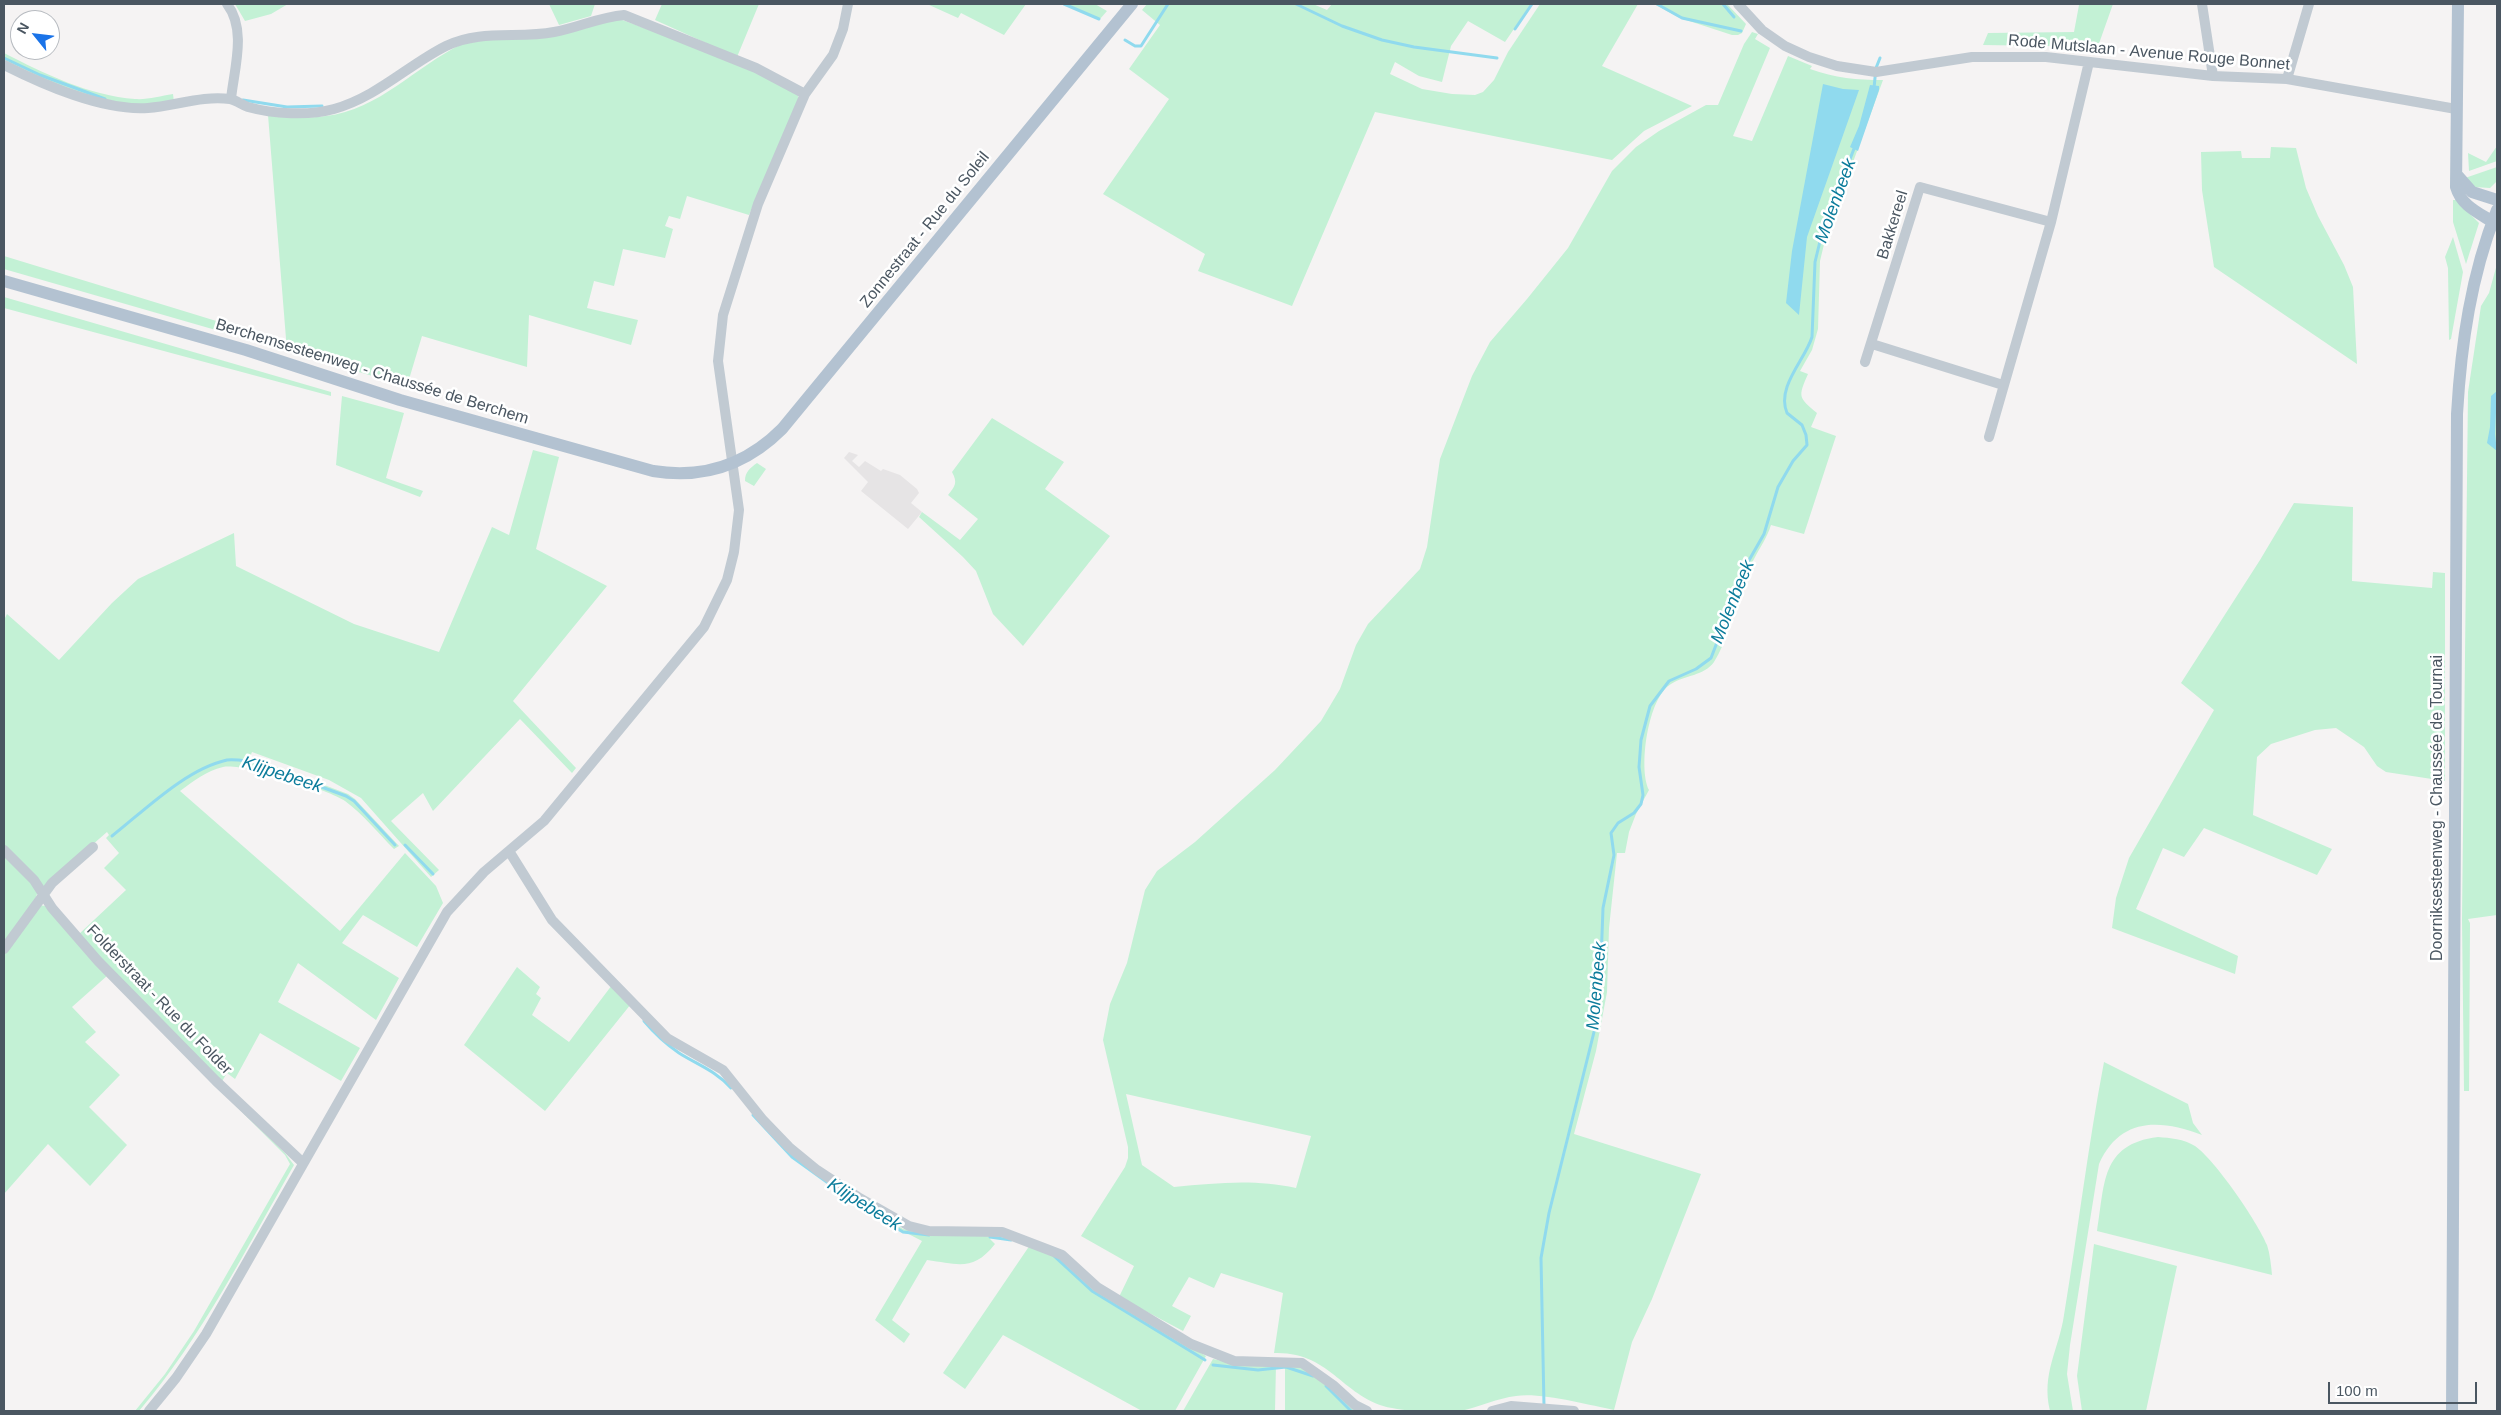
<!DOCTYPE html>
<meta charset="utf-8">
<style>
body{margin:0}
#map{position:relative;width:2501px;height:1415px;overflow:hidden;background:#f5f3f3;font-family:Arial,sans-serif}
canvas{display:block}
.frame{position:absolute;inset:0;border:5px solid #4a5661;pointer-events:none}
.north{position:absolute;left:10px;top:10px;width:50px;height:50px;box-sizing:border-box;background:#fff;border:1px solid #b7bbc0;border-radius:50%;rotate:299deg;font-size:14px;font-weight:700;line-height:20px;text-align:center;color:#4a5661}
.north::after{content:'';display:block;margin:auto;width:18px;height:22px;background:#1a73e8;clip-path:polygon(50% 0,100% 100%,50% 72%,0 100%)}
.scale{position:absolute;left:2328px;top:1382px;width:149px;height:22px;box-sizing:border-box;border:2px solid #4a5661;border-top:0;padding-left:6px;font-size:15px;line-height:18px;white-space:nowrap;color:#4a5661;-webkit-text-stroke:4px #fff;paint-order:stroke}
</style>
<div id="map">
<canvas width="2501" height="1415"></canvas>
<div class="frame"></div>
<div class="north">N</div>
<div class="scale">100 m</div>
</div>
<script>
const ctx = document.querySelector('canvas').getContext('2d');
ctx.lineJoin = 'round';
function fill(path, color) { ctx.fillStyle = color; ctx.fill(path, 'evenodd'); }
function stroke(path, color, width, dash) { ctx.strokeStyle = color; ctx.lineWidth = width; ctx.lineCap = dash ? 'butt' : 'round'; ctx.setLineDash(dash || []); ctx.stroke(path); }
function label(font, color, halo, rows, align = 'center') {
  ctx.font = font + ' Arial,sans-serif'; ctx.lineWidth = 5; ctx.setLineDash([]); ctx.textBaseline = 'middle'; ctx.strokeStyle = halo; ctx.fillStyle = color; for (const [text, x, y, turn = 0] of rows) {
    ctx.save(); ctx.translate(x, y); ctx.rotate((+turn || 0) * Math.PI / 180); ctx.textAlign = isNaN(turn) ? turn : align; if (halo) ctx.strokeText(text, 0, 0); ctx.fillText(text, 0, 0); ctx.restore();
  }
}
fill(new Path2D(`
 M849,452L858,455L852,461L859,467L865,461L881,471L883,469L900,475L917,489L919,493L911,503L922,512L908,529L861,491L868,482L844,458Z`), '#e6e4e5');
fill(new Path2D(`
 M235,4H288L271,14L245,21Z
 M549,4H595L591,16L559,25Z
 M662,4H759L737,57L655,20Z
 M927,4H1026L1004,35L961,13L958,18Z
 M1065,4H1095L1107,11L1100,19Z
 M1147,4H1313L1327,10L1332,4H1531L1505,42L1468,21L1451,46L1442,82L1419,76L1395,62L1390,74L1422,89L1452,94L1475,95L1483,92L1494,80L1508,52L1540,4H1638L1602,66L1692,106L1644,131L1612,160L1375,112L1292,306L1198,271L1205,254L1103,194L1169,99L1129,69L1160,25L1142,10Z
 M1654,4H1727L1746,24L1742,33L1738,35H1732L1680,18Z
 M2054,4H2113L2096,52L2048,46L1983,45L1988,33L2074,32L2079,5Z
 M617,18L737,62L798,93V100L749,215L687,196L680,219L669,216L665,226L673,229L665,258L623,249L614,286L594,281L587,308L638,320L631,345L529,315L527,367L422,336L407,386L287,351L268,115C287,116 307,119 326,116C379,110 416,66 462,44Z
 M1752,32L1758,34L1755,39L1770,48L1733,136L1752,141L1788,56L1812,66L1810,69C1835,78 1857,80 1883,80L1826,236L1820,261L1818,329L1812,350L1800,371L1808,374C1798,397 1798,397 1817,413L1811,427L1836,436L1804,534L1771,525C1767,538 1760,547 1754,559C1747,571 1743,585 1738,598C1730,619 1727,642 1714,662C1704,676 1685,675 1671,684C1648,697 1638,768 1649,790L1636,814L1629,832L1625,853H1617L1609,928L1607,992L1596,1051L1574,1134L1701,1174L1652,1299L1632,1342L1614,1410C1589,1405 1540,1392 1516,1396C1498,1398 1479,1407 1461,1411C1440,1414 1412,1412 1392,1408C1343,1399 1331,1351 1274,1353L1283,1293L1221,1273L1214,1288L1189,1277L1172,1306L1191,1316L1183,1331L1119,1297L1134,1266L1081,1236L1125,1167L1128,1158V1147L1103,1040L1110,1004L1127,963L1145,890L1157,871L1195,842L1275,770L1321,721L1340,689L1356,645L1368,624L1420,569L1427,547L1440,459L1472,376L1490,342L1527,299L1568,248L1612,171L1636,147L1659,131L1706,105H1718L1744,44ZM1126,1094L1311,1136L1296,1188C1254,1179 1217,1183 1174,1187L1142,1165Z
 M4,53C43,73 90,96 135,99C147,100 160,96 173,94L174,102C164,103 153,106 143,106C98,108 44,79 4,60Z
 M2497,146V161L2469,171L2468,153L2486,162Z
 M2271,147L2296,148L2306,188L2318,216L2344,265L2353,287L2357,364L2214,267L2202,190L2201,152L2241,151L2242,158H2270Z
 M2497,167V181L2490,188L2474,187L2465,178Z
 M2453,200H2456L2479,223L2466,264L2453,222Z
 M2453,237L2463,272L2451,339L2449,340L2448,268L2445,257Z
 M4,256L249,331L247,339L4,269Z
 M2497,264V915L2468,919L2470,923L2469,1091H2464L2462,919L2468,392L2481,306L2489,293Z
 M4,297L331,392V396L4,308Z
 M342,396L404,413L386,478L423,491L420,497L336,465Z
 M992,418L1064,462L1045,489L1110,536L1023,646L993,614L976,571L963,557L919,517L922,512L960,540L978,519L948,495C955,486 958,483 952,472Z
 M533,450L559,457L536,549L607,586L513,701L576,768L572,773L520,719L433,811L423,793L391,821L439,870L431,877L361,798L329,780L252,752L250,757L348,794L355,799L399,846L394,849C378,833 363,814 345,801C327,789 243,763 223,767C206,771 194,781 180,791L340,931L405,853L436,886L443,903L417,947L363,915L342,943L399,978L376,1020L298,963L278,1002L360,1048L341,1081L260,1033L235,1079L227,1073L221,1083L78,935L126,890L104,868L119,853L106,838L109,835L107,832L44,887L4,847V620L7,614L59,660L112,603L138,579L234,533L236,566L354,624L439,652L492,527L509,535Z
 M757,463L766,469L754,486L745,481C745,472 750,468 757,463Z
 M2294,503L2353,507L2352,581L2432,588L2433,572L2445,573V781L2386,772L2377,766L2364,747L2336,728L2315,730L2271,744L2257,757L2253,815L2332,849L2317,875L2204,828L2184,857L2163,848L2136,909L2238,956L2235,974L2112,928L2116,898L2129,858L2214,710L2181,683L2260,560Z
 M4,853L38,891L36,897L4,946Z
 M38,905L46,906L108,975L72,1007L96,1032L85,1042L120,1075L89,1107L127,1145L90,1186L48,1144L4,1194V953Z
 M517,967L540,987L536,994L541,998L532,1015L569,1042L612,985L631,1004L545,1111L464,1045Z
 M2104,1062L2188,1104L2193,1123L2202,1135C2160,1119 2120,1117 2099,1164L2070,1345L2067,1374L2073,1411H2050C2041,1373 2059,1350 2064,1315C2078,1230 2088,1146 2104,1062Z
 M209,1079L285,1153L294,1165C246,1249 202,1337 139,1411H135L165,1374L194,1331L290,1164L285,1155Z
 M2158,1137C2170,1138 2184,1139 2195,1146C2215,1160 2257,1221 2267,1245C2270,1254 2271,1265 2272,1275L2097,1231C2105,1185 2100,1144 2158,1137Z
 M869,1207L903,1229L916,1231L993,1234L990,1239L995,1244C973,1272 958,1264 927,1260L892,1320L910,1334L904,1343L875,1320L922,1241L866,1212Z
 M2094,1244L2177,1266L2146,1411H2082L2077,1376Z
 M1030,1245L1062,1259L1091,1286L1206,1356L1175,1411H1142L1003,1335L965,1389L943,1373Z
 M1213,1359L1232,1363L1276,1364L1275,1411H1183Z
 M1285,1364L1305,1368L1356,1411H1285Z`), '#c3f1d5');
fill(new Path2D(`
 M1823,84L1843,89L1859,90L1807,237L1799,315L1786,303L1792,251Z
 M1870,85L1879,86V90L1858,151L1850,147L1859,126Z
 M2497,391L2495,434L2497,451L2487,443L2490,427L2491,396Z`), '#90daee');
stroke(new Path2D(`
 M1064,4L1099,19
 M1296,4L1342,26L1382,40L1414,47L1497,58
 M1657,4L1682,18L1741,31
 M1723,4L1734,17
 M1515,29L1532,4
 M1125,40L1135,46H1141L1168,4
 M4,58L40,75L105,99
 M1874,88L1876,68L1880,58
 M243,100L287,107L322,106
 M112,836C145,810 186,769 227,760C236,759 245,761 254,762L346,796L354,801L395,845
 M405,845L433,874
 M644,1021C655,1034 666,1044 679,1053C698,1065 716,1071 731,1088
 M753,1115L792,1157L867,1211L903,1232L929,1235
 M990,1237L1011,1240
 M1054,1256L1092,1291L1205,1360
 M1213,1365L1258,1370L1286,1367L1313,1376
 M1326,1386L1351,1411
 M1544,1406L1541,1258L1549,1213L1595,1028L1600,989L1603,908L1614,855L1611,833L1618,823L1634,813L1641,804L1643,795L1639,767L1641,740L1650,706L1669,681L1696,669L1711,658L1748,562L1764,534L1778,487L1793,461L1807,445L1806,435L1802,425L1787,413C1776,387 1805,360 1812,337L1815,262L1822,233L1855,146`), '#90daee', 3);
stroke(new Path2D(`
 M227,4C247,30 234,69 231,99
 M1738,4L1762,30L1785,46L1809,57L1837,66L1876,72L1972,57H2046L2213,76L2287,79L2456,109
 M2202,4L2213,76
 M4,65C44,85 102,111 148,108C175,106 203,95 230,99C236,100 242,105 248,107C273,114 309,116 334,109C377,97 408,65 446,46C481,29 518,39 554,32C578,28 599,17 624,15L756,68L805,94
 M2287,79L2309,4
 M1872,344L2003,385
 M1865,362L1920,187L2051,222
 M1989,437L2051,222L2089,62
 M4,850L34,880L52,908L98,961L216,1081L302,1162
 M509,851L552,920L667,1038L723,1070L763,1120L789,1147L817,1170L858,1197L909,1226L929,1231L1002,1232L1062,1255L1097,1287L1191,1344L1234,1361L1302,1363L1333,1385L1355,1405L1367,1411
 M4,949L52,883L93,847
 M149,1411L176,1378L206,1334L447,912L484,872L544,821L704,627L727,580L734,552L739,510L718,361L723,315L758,204L805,94L833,55L843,29L848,4
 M1492,1411L1511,1406L1574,1411`), '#c1cad2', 10);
stroke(new Path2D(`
 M2458,4L2456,187C2461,205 2477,212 2493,222
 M2457,175L2472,192L2497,200
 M4,281L246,350L400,400L653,471C702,479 746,465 782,429L1132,4
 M2452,1411L2457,414C2461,344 2471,275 2497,210`), '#b3c2d1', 12);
label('16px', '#4a5661', '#fff', [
 ["Rode Mutslaan - Avenue Rouge Bonnet",2149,53,5],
 ["Bakkereel",1893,225,-73],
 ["Zonnestraat - Rue du Soleil",925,230,-51],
 ["Berchemsesteenweg - Chaussée de Berchem",372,372,17],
 ["Doorniksesteenweg - Chaussée de Tournai",2438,808,-90],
 ["Folderstraat - Rue du Folder",159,1000,46]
]);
label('italic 18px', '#0c7c9b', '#fff', [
 ["Molenbeek",1836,201,-70],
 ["Molenbeek",1733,602,-68],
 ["Klijpebeek",282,775,18],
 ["Molenbeek",1597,986,-85],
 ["Klijpebeek",864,1205,32]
]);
</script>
